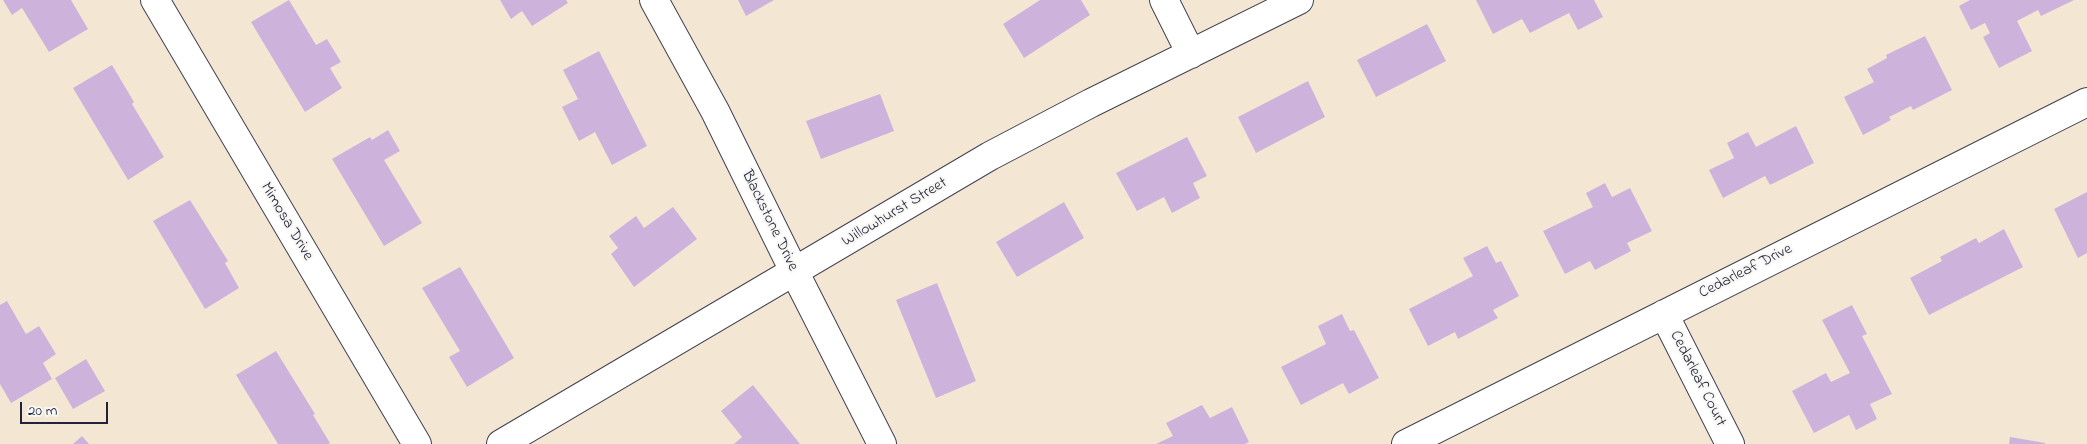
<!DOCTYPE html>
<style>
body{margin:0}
#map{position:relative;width:2087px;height:444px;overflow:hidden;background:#f3e7d4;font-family:"Indie Flower",sans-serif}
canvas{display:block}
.scale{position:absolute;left:20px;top:402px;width:88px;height:22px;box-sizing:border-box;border:2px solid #22223b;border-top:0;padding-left:6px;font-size:15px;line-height:18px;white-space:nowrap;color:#22223b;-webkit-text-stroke:4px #f6f6f2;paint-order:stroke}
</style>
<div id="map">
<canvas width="2087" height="444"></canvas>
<div class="scale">20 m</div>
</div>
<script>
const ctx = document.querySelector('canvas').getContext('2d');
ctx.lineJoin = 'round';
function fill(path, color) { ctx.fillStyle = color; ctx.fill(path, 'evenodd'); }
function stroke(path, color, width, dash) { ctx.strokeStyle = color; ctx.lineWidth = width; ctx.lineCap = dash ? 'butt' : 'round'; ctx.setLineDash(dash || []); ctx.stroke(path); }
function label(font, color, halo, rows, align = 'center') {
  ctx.font = font + ' "Indie Flower",sans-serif'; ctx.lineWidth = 4; ctx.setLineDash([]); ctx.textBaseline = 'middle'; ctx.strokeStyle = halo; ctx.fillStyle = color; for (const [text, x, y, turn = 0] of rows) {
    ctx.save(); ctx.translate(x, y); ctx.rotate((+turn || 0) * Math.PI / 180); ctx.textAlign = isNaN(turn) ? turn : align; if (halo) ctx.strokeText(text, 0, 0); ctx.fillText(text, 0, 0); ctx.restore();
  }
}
fill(new Path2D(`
 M3,0H71L88,29L49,52L22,8L12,15Z
 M289,0L316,45L327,39L341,62L330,68L342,88L305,112L251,22Z
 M500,0H566L568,3L532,26L522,11L511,19Z
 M738,0H774L746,16Z
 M1040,0H1081L1090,15L1024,58L1003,24Z
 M1476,0H1594L1603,17L1578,30L1569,13L1530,33L1522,19L1493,34Z
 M1970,0H2074L2041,16L2038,10L2017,21L2032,51L1999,68L1983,37L1990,33L1985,23L1971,30L1959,6Z
 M1427,24L1446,61L1376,97L1357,60Z
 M1925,36L1952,90L1913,110L1911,106L1889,117L1891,120L1863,135L1844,97L1874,82L1867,69L1887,58L1886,55Z
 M599,51L647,146L612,165L595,132L579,141L562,107L578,99L563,70Z
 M112,65L134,102L132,104L164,157L128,180L73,88Z
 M1308,81L1325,117L1256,153L1238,117Z
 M880,94L894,131L821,159L806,121Z
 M1796,126L1814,163L1770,185L1765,176L1723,198L1709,170L1734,158L1727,143L1748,132L1756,147Z
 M388,130L400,151L384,160L422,223L384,246L332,159L370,137L372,140Z
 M1187,137L1207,176L1193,183L1200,198L1172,213L1164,197L1137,211L1116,173Z
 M1605,183L1612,197L1630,188L1652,231L1627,243L1631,251L1595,270L1590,261L1565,274L1543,231L1593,207L1586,193Z
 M2087,192V253L2078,258L2054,209Z
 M190,200L228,261L225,263L239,288L205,309L153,221Z
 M1064,202L1084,238L1017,277L996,242Z
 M673,207L697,239L634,287L611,254L618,248L609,236L636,216L644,228Z
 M2004,229L2023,267L1929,315L1910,278L1942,261L1940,257L1976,238L1979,243Z
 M1487,246L1496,263L1501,261L1519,296L1493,310L1498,318L1458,339L1455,332L1428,346L1409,309L1473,276L1463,258Z
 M460,267L514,358L467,387L449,357L460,351L422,288Z
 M937,283L976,381L936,398L896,300Z
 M7,301L26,334L39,326L56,354L43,363L52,379L11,403L0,384V305Z
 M1852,305L1867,334L1862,336L1892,394L1870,404L1877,419L1856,430L1849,415L1814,433L1792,391L1826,373L1831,382L1850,373L1822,320Z
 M1342,314L1350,331L1354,330L1379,378L1349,394L1343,383L1301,405L1281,367L1326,344L1318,326Z
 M276,351L315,414L313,415L330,443L328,444H278L236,375Z
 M86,359L105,391L73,409L55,378Z
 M753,385L800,444H734L742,437L721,411Z
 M1202,405L1210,418L1232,407L1249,442L1245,444H1156L1173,436L1166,423Z
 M82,436L89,444H73Z
 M2010,437L2045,443V444H2009Z`), '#cdb3dc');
const minor = new Path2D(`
 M155,0L417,444
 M654,0L715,111L795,273L882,444
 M1164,0L1191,54
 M1664,314L1730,444
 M501,444L990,156L1091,103L1299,0
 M1406,444L2087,102`);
stroke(minor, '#414052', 30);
stroke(minor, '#fff', 28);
label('16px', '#22223b', '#f6f6f2', [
 ["Willowhurst Street",895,213,-31],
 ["Blackstone Drive",769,221,64],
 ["Mimosa Drive",286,222,59],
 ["Cedarleaf Drive",1746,272,-27],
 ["Cedarleaf Court",1697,379,63]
]);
</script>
